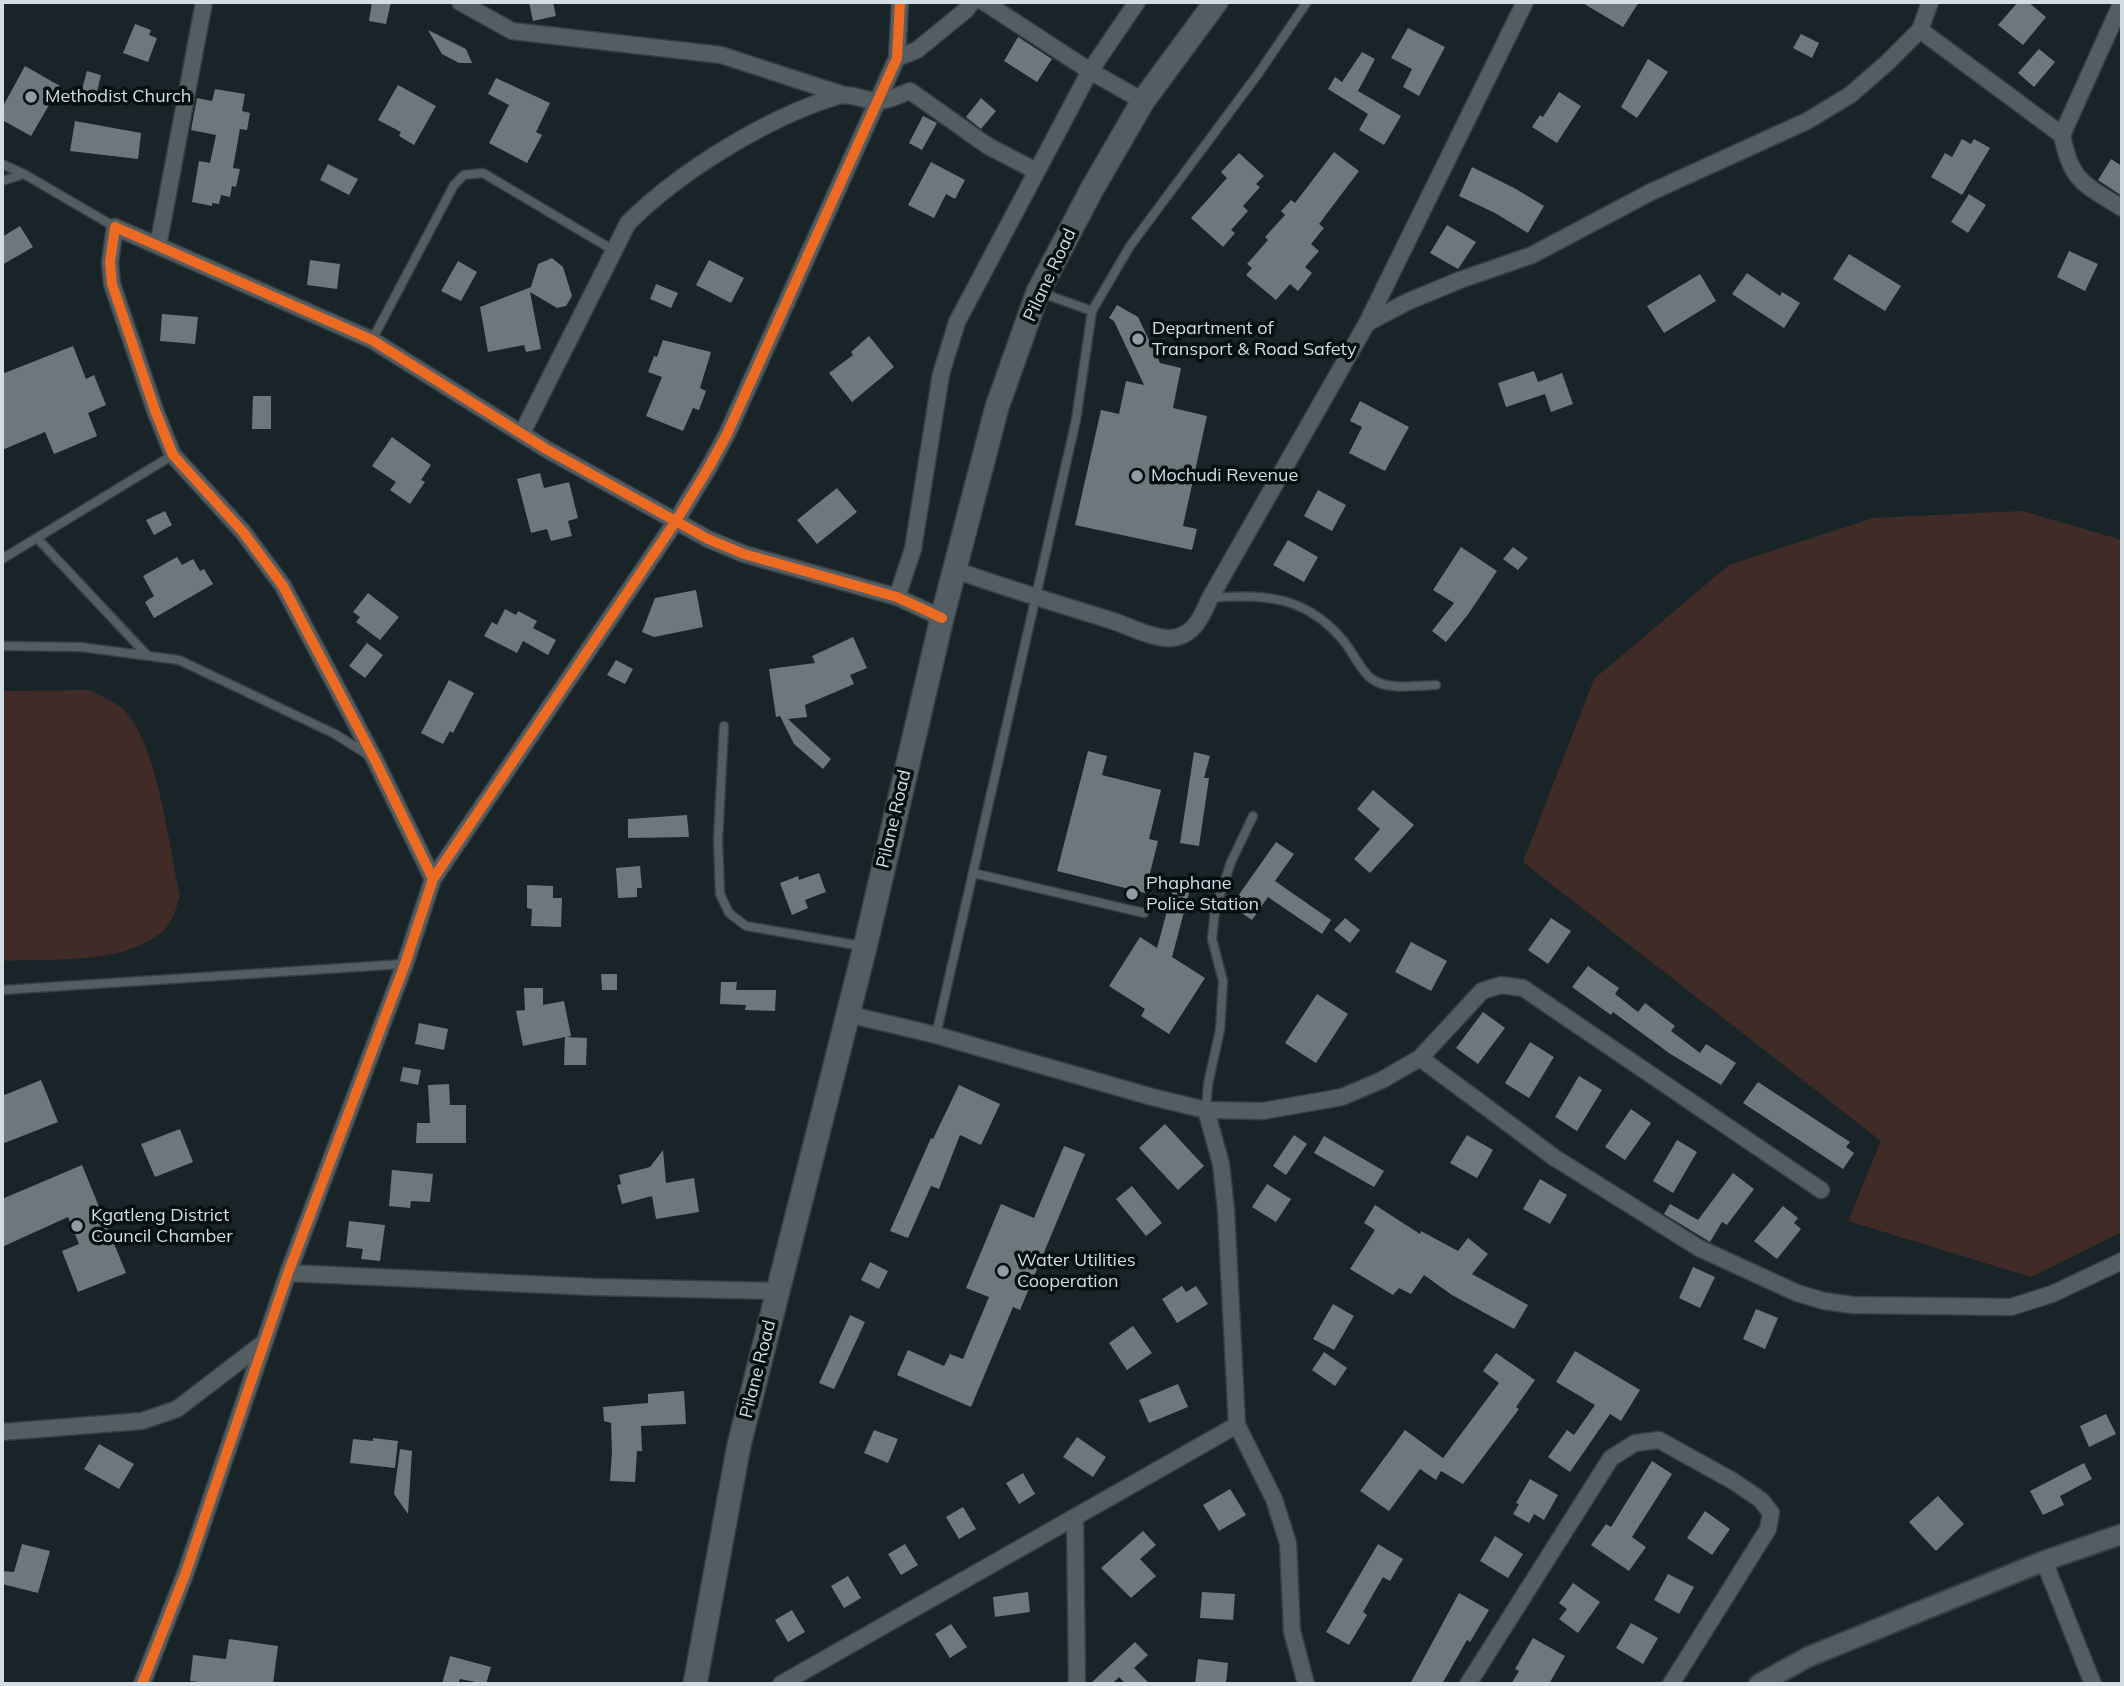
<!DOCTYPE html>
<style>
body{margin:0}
#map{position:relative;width:2124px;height:1686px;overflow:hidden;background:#192429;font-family:Mulish,sans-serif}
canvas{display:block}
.frame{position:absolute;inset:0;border:4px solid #d2dde4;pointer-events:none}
</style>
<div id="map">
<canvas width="2124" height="1686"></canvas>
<div class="frame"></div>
</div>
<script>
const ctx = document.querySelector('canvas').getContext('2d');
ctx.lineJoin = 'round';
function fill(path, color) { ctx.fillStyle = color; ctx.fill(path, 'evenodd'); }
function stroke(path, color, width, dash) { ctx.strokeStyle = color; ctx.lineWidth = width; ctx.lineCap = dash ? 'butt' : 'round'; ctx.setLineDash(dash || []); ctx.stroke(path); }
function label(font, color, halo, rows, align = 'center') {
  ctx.font = font + ' Mulish,sans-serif'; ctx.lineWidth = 7; ctx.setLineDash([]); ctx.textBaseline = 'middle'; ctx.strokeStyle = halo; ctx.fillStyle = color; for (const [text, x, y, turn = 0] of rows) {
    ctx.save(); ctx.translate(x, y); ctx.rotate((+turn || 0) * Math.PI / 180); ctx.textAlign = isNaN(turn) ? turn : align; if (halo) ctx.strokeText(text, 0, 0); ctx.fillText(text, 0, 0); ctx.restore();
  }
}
fill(new Path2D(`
 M2022,511L2122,540V1232L2031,1277L1848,1221L1881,1141L1523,862L1594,679L1729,565L1873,518Z
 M90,690C100,696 114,701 123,709C158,743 169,847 180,896C176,908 173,921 164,930C124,966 52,958 2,961V691Z`), '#412b27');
fill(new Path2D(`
 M372,2H391L386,24L369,21Z
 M529,2H553L556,16L533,21Z
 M1581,2H1639L1623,27Z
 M2018,2H2028L2046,17L2023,45L1998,25Z
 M135,24L151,30L149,35L157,38L148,62L123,53Z
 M1408,28L1445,47L1419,96L1403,87L1412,69L1391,58Z
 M428,30L466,49L472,63H459L442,54Z
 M1801,34L1819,43L1812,58L1793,48Z
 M1018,37L1052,59L1037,82L1004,61Z
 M2039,49L2055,62L2034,87L2018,73Z
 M1362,52L1375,59L1358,91L1401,116L1384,145L1359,130L1368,114L1328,89L1335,77L1342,82Z
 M1648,59L1668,72L1637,118L1621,107Z
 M25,66L60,86L31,136L2,120V108Z
 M87,71L101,75L96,96L81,93Z
 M496,78L550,103L536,132L542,135L527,163L489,143L509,105L488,94Z
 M398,85L436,106L414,145L399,136L401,132L378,120Z
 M215,89L245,94L242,111L250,113L247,130L240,129L233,168L240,169L236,187L232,186L230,197L221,195L219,204L212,203V206L192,202L199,161L210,163L216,135L191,130L197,98L212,101Z
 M1559,92L1581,106L1557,143L1532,127L1540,115L1543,117Z
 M981,98L996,111L981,129L966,117Z
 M923,116L937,123L922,150L909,143Z
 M75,121L141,133L138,159L70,151Z
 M1962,139L1971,144L1974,139L1990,148L1962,195L1931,177L1945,153L1952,157Z
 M1334,152L1359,171L1319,224L1324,228L1311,244L1319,251L1305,267L1312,273L1298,291L1290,284L1276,300L1246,275L1252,268L1247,264L1268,240L1265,237L1285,215L1281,211L1291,200L1295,203Z
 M1239,153L1264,176L1256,184L1260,187L1243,206L1248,211L1231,230L1235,233L1223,247L1191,218L1227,178L1221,172Z
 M2111,159L2122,166V196L2098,180Z
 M931,162L965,180L955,199L946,194L934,218L908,205Z
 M328,164L358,179L349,195L320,180Z
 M1472,167L1516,189L1544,206L1528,233L1495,213L1459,196Z
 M1969,194L1986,205L1968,233L1951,222Z
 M1447,225L1476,242L1458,269L1430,253Z
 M20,226L33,247L2,265V237Z
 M2069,251L2098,264L2085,291L2057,277Z
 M1849,254L1901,286L1885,311L1833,279Z
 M552,258L563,267L572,296L566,306L557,308L530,292L541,349L526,352L524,345L488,352L480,307L531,287L538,264Z
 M310,260L340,264L337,289L307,285Z
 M709,260L744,278L731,303L696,285Z
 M458,261L477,272L461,301L441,291Z
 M1747,273L1780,296L1782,292L1800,303L1784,328L1732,294Z
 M1700,274L1716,301L1664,333L1647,306Z
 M656,284L678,293L671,308L650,299Z
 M1117,305L1138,317L1160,363L1181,368L1173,408L1207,416L1183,526L1197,529L1192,550L1075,525L1101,410L1119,414L1126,381L1144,385L1114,321L1109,318Z
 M162,314L198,317L195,344L160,341Z
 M869,336L894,367L852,402L829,373L853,355L851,352Z
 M663,340L711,352L700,388L706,391L699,410L693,408L683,431L646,416L662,377L648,372L654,356L657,357Z
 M73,346L86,379L94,375L106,405L88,413L97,436L54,454L45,432L2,450V374Z
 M1534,371L1538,382L1562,373L1573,404L1551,412L1545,394L1506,407L1498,383Z
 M253,396H271V429H252Z
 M1360,401L1409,427L1385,471L1349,453L1362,427L1350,421Z
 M392,437L431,465L421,480L425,482L410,504L390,490L396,482L372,466Z
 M540,473L544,488L569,482L578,518L568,521L572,536L551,541L547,529L531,533L517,479Z
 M837,488L857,512L817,544L797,520Z
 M1318,490L1346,505L1332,531L1304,516Z
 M165,511L172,525L154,535L146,520Z
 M1288,540L1318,557L1304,582L1273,565Z
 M1461,547L1497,571L1469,613L1446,642L1432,631L1454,603L1433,590Z
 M1513,547L1528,558L1518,570L1503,559Z
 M177,557L182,565L193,559L200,571L204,569L213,584L154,618L145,602L154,596L143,576Z
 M696,590L703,627L654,637L642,632L655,598Z
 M368,593L399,617L380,640L356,622L360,617L353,612Z
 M505,609L516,615L518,611L537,621L533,628L556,640L548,655L523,641L517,653L484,636L492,622L497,625Z
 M853,637L867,668L850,675L854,684L805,705L807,717L788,719L831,759L823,769L794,744L780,716L776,717L769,669L815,663L812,656Z
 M367,643L383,655L365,678L349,666Z
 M616,660L633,669L625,684L607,675Z
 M449,680L474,693L453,733L450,731L443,744L421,733Z
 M1088,751L1107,756L1102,775L1161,790L1149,839L1158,841L1145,893L1057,871Z
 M1194,752L1210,756L1204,778H1209L1199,846L1180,843Z
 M1373,790L1414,825L1370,873L1354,859L1380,829L1357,809Z
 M687,815L689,837L628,838V819Z
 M1276,842L1294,854L1275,881L1331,920L1322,934L1268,897L1252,920L1231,906Z
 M640,866L642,888H637V897L618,898L616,868Z
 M819,873L826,892L805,900L808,908L792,915L780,883L798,876L799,880Z
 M527,885L553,886V898H562L561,927L531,926L532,909L527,908Z
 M1173,889L1189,893L1172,957L1205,978L1169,1034L1141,1016L1145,1009L1109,986L1140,937L1157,948Z
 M1345,918L1360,930L1350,943L1334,930Z
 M1551,918L1571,931L1548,964L1528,950Z
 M1411,942L1447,961L1431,991L1395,972Z
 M1588,966L1619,988L1615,994L1638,1012L1645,1003L1675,1026L1671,1031L1700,1053L1706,1044L1736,1063L1721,1085L1669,1053L1613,1012L1611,1015L1572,987Z
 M601,974H617V990H602Z
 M721,982H737L736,990H776L775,1011L745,1010L746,1005L720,1004Z
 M524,988H543V1005L564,1001L571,1036L566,1037L587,1038L586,1065H564L565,1037L523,1046L516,1011L525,1010Z
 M1317,994L1348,1014L1316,1063L1285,1043Z
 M1483,1012L1505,1028L1478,1064L1456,1048Z
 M419,1023L448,1029L444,1050L415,1044Z
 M1530,1042L1554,1057L1529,1098L1505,1083Z
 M403,1067L421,1070L418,1085L400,1081Z
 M1579,1076L1602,1090L1577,1131L1555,1117Z
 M41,1080L58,1122L2,1144V1096Z
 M1758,1082L1850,1142L1846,1147L1854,1153L1843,1169L1743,1103Z
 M449,1084L450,1105H466V1143H416L417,1123H430L428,1085Z
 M959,1085L1000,1104L981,1145L960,1135L939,1189L931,1186L908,1238L890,1231L931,1138L933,1139Z
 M1631,1109L1651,1123L1625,1160L1605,1147Z
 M1165,1124L1204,1166L1178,1190L1139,1148Z
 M180,1129L193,1162L155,1177L141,1144Z
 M1294,1135L1307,1144L1286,1175L1273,1166Z
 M1467,1135L1493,1150L1477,1178L1450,1163Z
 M1324,1136L1384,1171L1374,1187L1314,1153Z
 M1677,1140L1697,1152L1673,1193L1653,1181Z
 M1064,1146L1085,1154L1020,1310L1013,1307L971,1407L897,1375L908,1350L944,1366L950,1354L963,1359L989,1297L966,1288L1001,1204L1034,1218Z
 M663,1150L666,1183L694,1178L699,1212L656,1219L652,1196L622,1204L617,1185L621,1184L619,1175L650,1167Z
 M82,1165L126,1273L78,1292L62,1251L79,1244L68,1217L2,1247V1199Z
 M392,1170L433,1174L430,1202L411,1201L410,1208L389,1206Z
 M1733,1173L1754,1189L1727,1225L1722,1222L1710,1242L1664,1214L1670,1204L1698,1220Z
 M1540,1179L1567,1195L1550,1224L1523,1209Z
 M1267,1184L1291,1199L1276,1222L1252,1207Z
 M1132,1186L1162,1223L1146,1236L1116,1199Z
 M1375,1205L1420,1234L1421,1231L1458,1251L1468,1238L1488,1254L1472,1274L1528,1305L1514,1329L1452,1295L1424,1275L1411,1294L1399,1288L1393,1295L1350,1269L1375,1230L1364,1223Z
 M1783,1206L1798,1218L1794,1223L1801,1229L1777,1259L1754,1241Z
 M349,1221L385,1225L380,1261L361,1259L363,1249L346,1247Z
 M870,1262L888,1271L879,1289L861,1280Z
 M1693,1267L1715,1277L1700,1308L1679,1298Z
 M1182,1286L1186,1292L1196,1286L1208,1304L1177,1323L1162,1299Z
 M1333,1304L1354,1316L1334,1350L1313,1339Z
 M1756,1309L1778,1318L1765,1349L1743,1339Z
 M850,1315L865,1322L834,1389L819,1383Z
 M1133,1326L1152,1353L1127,1370L1109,1343Z
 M1575,1351L1640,1390L1621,1421L1610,1414L1570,1472L1548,1457L1567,1430L1574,1435L1595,1405L1556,1382Z
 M1324,1352L1347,1368L1335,1386L1312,1370Z
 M1496,1353L1535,1380L1516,1407L1519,1409L1463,1484L1441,1471L1436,1480L1420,1469L1389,1511L1360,1491L1405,1430L1443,1458L1499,1383L1483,1371Z
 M1178,1384L1188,1407L1149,1423L1139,1400Z
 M684,1391L686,1424L641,1426L642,1451H637L635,1482L610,1481L612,1452L611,1423L604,1421L603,1407L648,1403V1394Z
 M2106,1414L2116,1434L2089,1447L2080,1426Z
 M874,1430L898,1439L888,1463L864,1453Z
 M1077,1437L1106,1457L1093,1477L1063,1457Z
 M373,1438L398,1441L395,1468L350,1463L353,1439L373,1441Z
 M99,1444L134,1464L119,1489L84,1469Z
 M400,1449L412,1451L408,1514L394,1494Z
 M1652,1461L1672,1474L1632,1537L1646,1547L1629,1571L1591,1545L1606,1524L1611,1527Z
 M2084,1463L2092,1479L2060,1496L2064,1505L2043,1515L2030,1491Z
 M1023,1473L1035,1494L1019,1504L1006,1483Z
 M1530,1479L1558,1495L1544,1520L1534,1514L1529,1523L1513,1514L1519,1504L1516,1503Z
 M1230,1489L1246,1515L1219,1531L1203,1505Z
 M1938,1496L1964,1524L1936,1551L1909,1522Z
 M963,1507L976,1529L959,1539L946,1517Z
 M1705,1511L1730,1529L1712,1555L1687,1538Z
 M1143,1531L1156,1545L1140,1559L1156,1576L1131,1598L1101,1568Z
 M1495,1536L1523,1554L1508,1578L1480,1561Z
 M22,1544L50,1551L38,1593L2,1584V1571L14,1572Z
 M905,1544L918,1565L901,1575L888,1554Z
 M1378,1544L1403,1559L1390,1581L1383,1577L1363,1612L1367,1615L1349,1645L1326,1632Z
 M1668,1574L1694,1587L1679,1614L1654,1600Z
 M848,1576L861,1598L844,1608L831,1586Z
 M1573,1583L1600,1602L1578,1633L1559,1619L1567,1609L1559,1603Z
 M1028,1592L1030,1612L995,1617L993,1597Z
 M1202,1592L1235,1594L1233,1620L1200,1618Z
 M1459,1593L1489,1610L1470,1642L1467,1640L1442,1684H1410Z
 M792,1610L805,1632L788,1642L775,1620Z
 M1631,1623L1658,1638L1643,1664L1616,1648Z
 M951,1624L967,1647L950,1658L935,1634Z
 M1533,1638L1565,1656L1549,1684H1511L1519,1671L1515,1669Z
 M229,1639L278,1646L273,1684H218L190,1681L193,1655L226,1659Z
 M1135,1642L1148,1655L1134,1668L1150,1684H1126L1119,1677L1112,1684H1090Z
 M450,1656L491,1667L486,1684L460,1679L458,1684H442Z
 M1198,1659L1228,1663L1226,1684H1195Z`), '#6e777c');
const service = new Path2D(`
 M2,164L24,174L115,227
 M2,181L24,174
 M1039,292L1092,311
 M372,340L454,185L464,175L483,173L613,250
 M37,538L146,654
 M2,559L173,455
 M1210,598C1267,593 1309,597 1346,644C1354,655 1362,672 1372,679C1388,691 1418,685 1436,685
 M2,646L81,647L179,660L335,734L370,756
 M724,726L718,840L720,894L729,913L746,926L862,946
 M973,873L1144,913
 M2,990L404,964
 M936,1035L1076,420L1092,311L1130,246L1258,74L1307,2
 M1206,1110L1208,1084L1220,1030L1223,981L1212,939L1215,910L1231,862L1253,816`);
const minor = new Path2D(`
 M460,2L512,31L721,55L841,94
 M984,2L1090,71L1143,101
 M2122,2L2062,135C2071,182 2084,184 2122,208
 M1920,30L2062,135
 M897,58L917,50L966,10L972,2
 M158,246L204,2
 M1367,323L1525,2
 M522,433L628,223C680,171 768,117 838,96C851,92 866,102 880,101C890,100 901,94 910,91L988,146L1036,171
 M955,570C1006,588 1058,604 1110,620C1126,625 1155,640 1172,638C1194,636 1202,616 1210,598L1367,323L1409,301L1460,280L1532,255L1651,192L1807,121L1850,95L1887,63L1920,30L1930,2
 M897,597L913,549L941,374L957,322L1090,71L1137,2
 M433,879L375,760L283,586L243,532L173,455L156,413L112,284L110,262L115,227L372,340L546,449L708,539L744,554L897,597L942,618
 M847,1014L936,1035L1152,1097L1206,1110L1263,1111L1342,1097L1382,1080L1420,1058L1482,991L1501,985L1523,988L1821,1190
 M1420,1058L1555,1158L1699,1248L1797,1293L1824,1301L1853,1305L2011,1307L2052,1294L2122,1261
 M1206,1110L1221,1164L1226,1210L1237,1425L1274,1499L1288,1543L1292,1631L1306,1684
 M288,1273L594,1287L778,1291
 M2,1432L142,1421L177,1409L262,1344
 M1075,1519L1077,1684
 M2044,1561L2093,1684
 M142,1684L186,1572L288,1273L405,964L433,879L676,521L709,467L727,434L897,58L900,2
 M781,1684L1237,1425
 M1468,1684L1611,1458L1635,1443L1659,1440L1733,1481L1761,1500L1771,1513L1768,1529L1671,1684`);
const tertiary = new Path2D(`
 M1759,1684L1808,1657L2044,1561L2122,1534`);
const secondary = new Path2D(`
 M695,1684L739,1445L865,947L942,618L997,407L1038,292L1092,189L1143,101L1216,2`);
stroke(service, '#363f43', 11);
stroke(minor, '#363f43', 19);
stroke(tertiary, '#363f43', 23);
stroke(secondary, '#363f43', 26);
stroke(service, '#545d61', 8);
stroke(minor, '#545d61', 16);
stroke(tertiary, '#545d61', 19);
stroke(secondary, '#545d61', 23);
stroke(new Path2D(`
 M433,879L375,760L283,586L243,532L173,455L156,413L112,284L110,262L115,227L372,340L546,449L708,539L744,554L897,597L942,618
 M142,1684L186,1572L288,1273L405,964L433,879L676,521L709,467L727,434L897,58L900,2`), '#ed6a23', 10);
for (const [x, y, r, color] of [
 [31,97,7,"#919ca3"],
 [1138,339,7,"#919ca3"],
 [1137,476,7,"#919ca3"],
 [1132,894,7,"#919ca3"],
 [77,1226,7,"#919ca3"],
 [1003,1271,7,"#919ca3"]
]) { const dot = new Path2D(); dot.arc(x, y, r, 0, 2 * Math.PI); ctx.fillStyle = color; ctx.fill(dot); stroke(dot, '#060e12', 2.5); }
label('18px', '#d2dde4', '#060e12', [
 ["Methodist Church",45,97],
 ["Department of",1152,329],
 ["Transport & Road Safety",1152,350],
 ["Mochudi Revenue",1151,476],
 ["Phaphane",1146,884],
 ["Police Station",1146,905],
 ["Kgatleng District",91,1216],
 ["Council Chamber",91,1237],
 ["Water Utilities",1017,1261],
 ["Cooperation",1017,1282]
], 'left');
label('18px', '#d2dde4', '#060e12', [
 ["Pilane Road",1050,275,-65],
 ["Pilane Road",894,819,-77],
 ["Pilane Road",758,1369,-76]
]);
</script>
